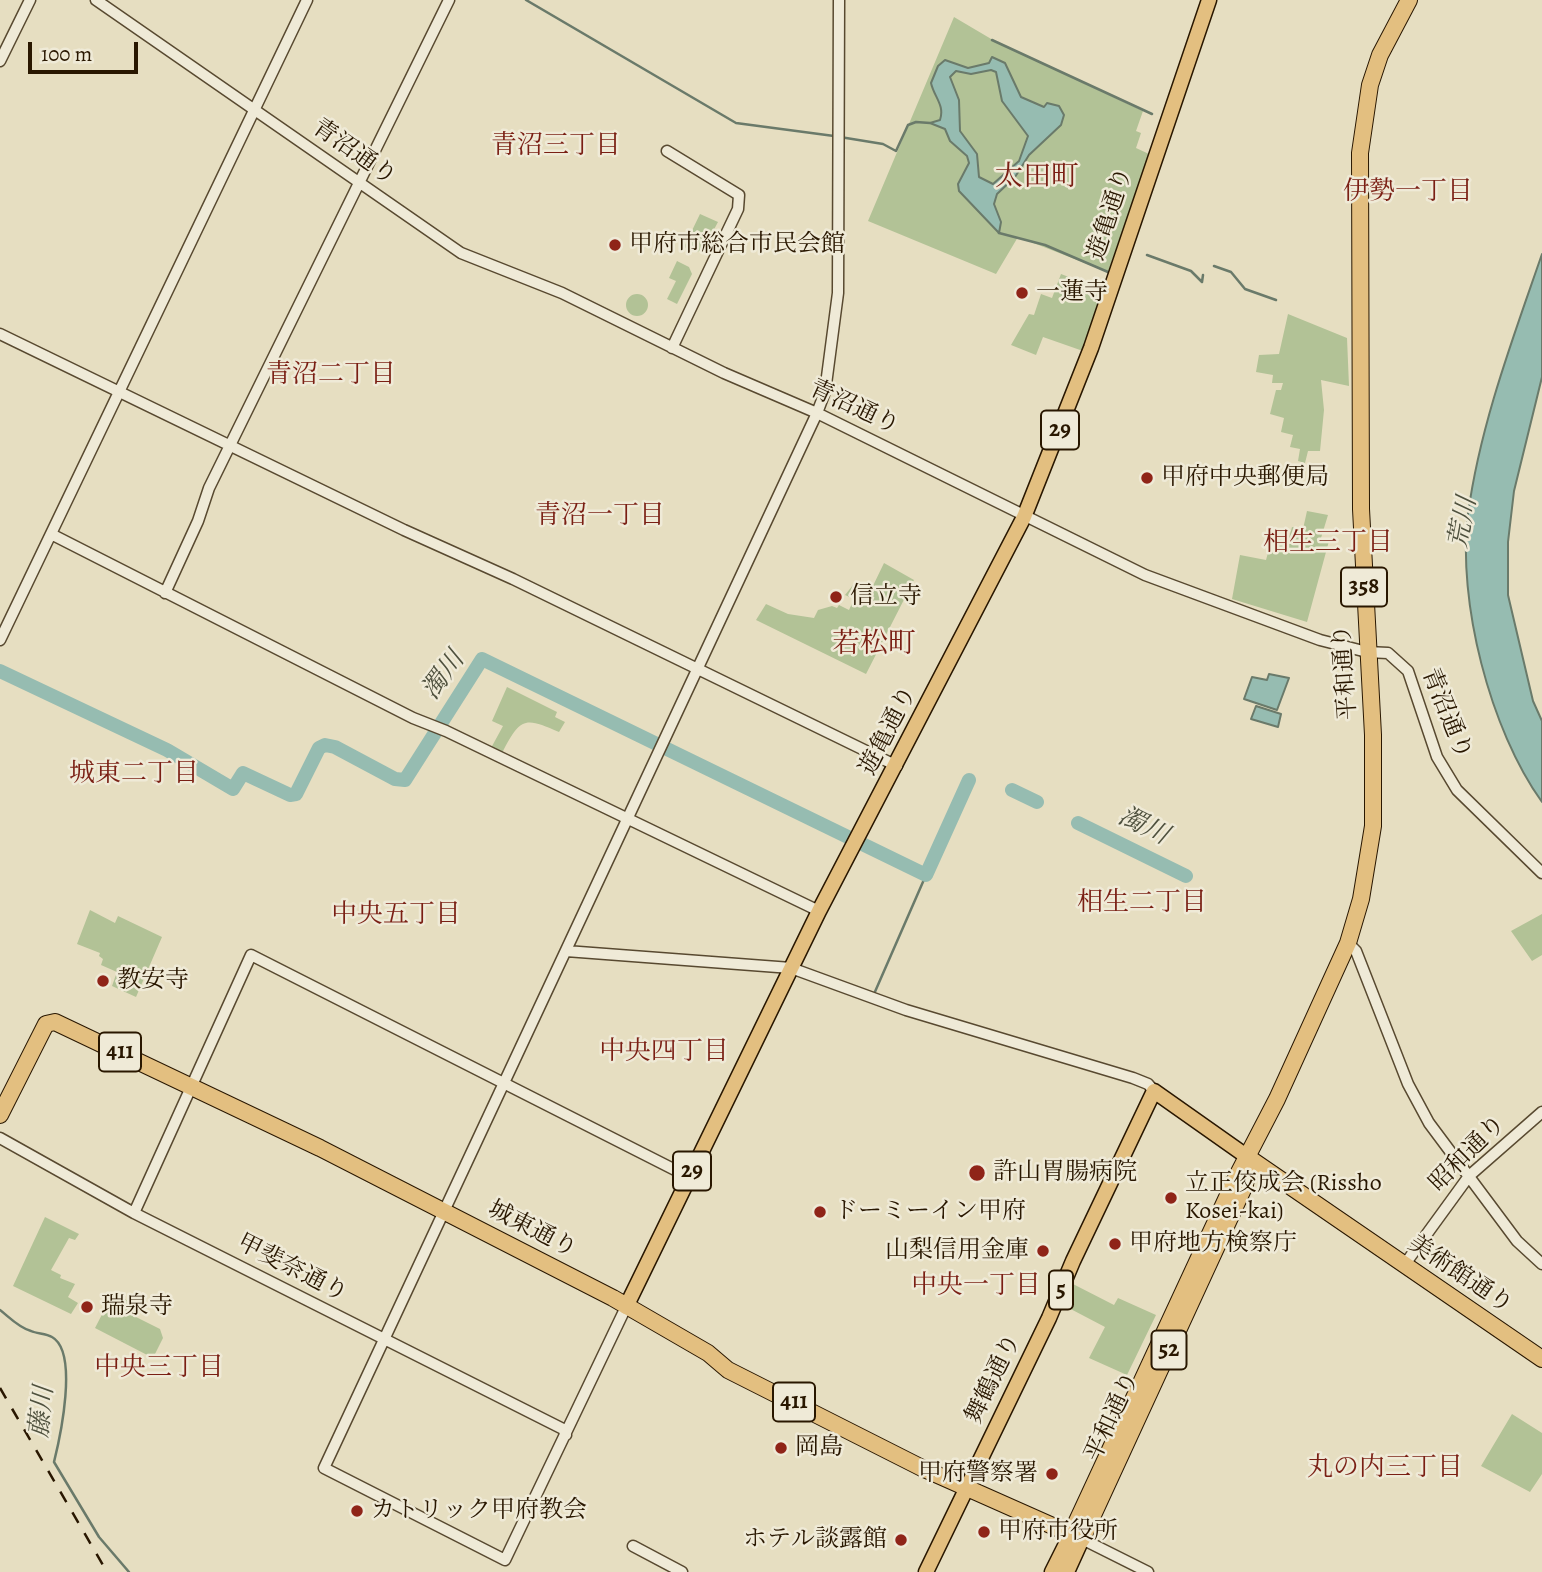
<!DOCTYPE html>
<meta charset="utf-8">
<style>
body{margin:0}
#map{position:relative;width:1542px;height:1572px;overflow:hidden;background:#e6dec1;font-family:Alegreya,serif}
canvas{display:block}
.scale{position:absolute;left:28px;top:42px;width:110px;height:32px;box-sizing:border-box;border:4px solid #291700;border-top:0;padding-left:9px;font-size:21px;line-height:24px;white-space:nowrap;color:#291700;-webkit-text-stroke:5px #efead7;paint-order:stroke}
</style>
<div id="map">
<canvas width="1542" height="1572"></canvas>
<div class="scale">100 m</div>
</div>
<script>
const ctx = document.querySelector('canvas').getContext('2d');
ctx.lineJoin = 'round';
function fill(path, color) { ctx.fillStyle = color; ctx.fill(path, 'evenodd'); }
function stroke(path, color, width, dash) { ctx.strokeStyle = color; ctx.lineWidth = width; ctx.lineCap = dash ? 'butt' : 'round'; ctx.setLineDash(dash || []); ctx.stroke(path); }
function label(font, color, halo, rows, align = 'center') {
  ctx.font = font + ' Alegreya,"Noto Serif JP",serif'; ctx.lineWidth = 5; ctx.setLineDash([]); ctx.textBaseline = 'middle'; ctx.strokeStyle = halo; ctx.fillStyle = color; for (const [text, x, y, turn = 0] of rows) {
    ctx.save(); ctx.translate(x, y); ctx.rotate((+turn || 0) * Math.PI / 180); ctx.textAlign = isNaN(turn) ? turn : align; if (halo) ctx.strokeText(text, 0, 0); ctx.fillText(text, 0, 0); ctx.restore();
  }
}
fill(new Path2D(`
 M954,17L998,43L1143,111L1136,131L1141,133L1136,148L1149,154L1108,272L1018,237L996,274L868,221Z
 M700,214L718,222L703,250L696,252L684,247Z
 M677,261L689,267L692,274L677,304L667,299L676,281L669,278Z
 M1061,274L1105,291L1083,351L1043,337L1036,355L1011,345L1029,314L1034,315L1041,294L1052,298Z
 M626 305a11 11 0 1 1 22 0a11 11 0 1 1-22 0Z
 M1288,314L1347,338L1349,386L1321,380L1324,410L1320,451H1308L1305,463L1298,461L1300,449L1290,447L1293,435L1281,432L1284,418L1270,414L1276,390H1281L1283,383H1272L1273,375L1256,372L1259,355L1279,354Z
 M1307,511L1328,515L1321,538L1329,541L1307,622L1232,599L1240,555L1266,560L1272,538L1288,541L1292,527L1303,529Z
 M884,563L914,580L866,674L756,620L766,604L788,614L814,618L818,610L832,606L837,608L839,605L849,610L854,599L845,595L853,585L870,592Z
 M507,687L557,712L555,717L565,722L559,732C524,716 520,718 502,753L491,748L503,726L492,721Z
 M90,910L115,923L118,916L162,937L136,997L112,986L117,972L101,965L103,959L99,956L100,953L77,944Z
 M1542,914V955L1532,961L1511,931Z
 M45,1217L79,1234L75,1240L69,1238L51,1270L61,1275L60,1278L75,1284L68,1297L78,1303L71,1314L13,1286Z
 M1071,1283L1114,1305L1118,1298L1156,1315L1127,1375L1089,1358L1105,1327L1063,1305Z
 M113,1293L136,1305L132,1315L160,1329L163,1338L153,1358L95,1328Z
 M1512,1414L1542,1433V1474L1530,1492L1481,1466Z`), '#b2c296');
const water = new Path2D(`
 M992,57L1005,63L1021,97L1044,107L1047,103L1059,106L1064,115L1061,125L1029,155L1015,177L997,194L994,204L1001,222L999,233L959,191L958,184L969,163L967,156L950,141L945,129L930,123L940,120C945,105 934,97 931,83L938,66L945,60L968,68L989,63ZM991,70L996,72L1002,101L1028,136L1019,161L993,184L979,177L977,154L960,131L959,100L950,77L956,71L971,74Z
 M1542,254V377L1514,491L1508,542V595L1533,701L1542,721V802C1490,730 1457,601 1468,514C1480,425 1513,338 1542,254Z
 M1269,674L1289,678L1277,710L1244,699L1252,677L1267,680Z
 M1256,706L1281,714L1278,727L1251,719Z`);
fill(water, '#96bcb1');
stroke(water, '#6a7a6a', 2);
stroke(new Path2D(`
 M526,0L736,123L834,136
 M992,40L1152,114
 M840,137L883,144L896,151L908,125L916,122L930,123
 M999,233L1045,245L1108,272
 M1147,255L1191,271L1202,282L1203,275
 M1214,266L1231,272L1245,289L1276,300
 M874,994L926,875
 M0,1310C9,1317 19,1328 31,1331C37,1334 46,1333 52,1337C79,1352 60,1438 54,1462L99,1537L129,1572`), '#6a7a6a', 2.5);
stroke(new Path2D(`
 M0,671L167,750L233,789L243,773L290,795L296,794L319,748L325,745L335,747L395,779L405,780L482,659L926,875L969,780
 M1012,790L1037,802
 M1078,823L1186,876`), '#96bcb1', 14);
const minor = new Path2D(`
 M96,0L461,253L562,293L724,373L817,413L1145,575L1320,640L1367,652L1388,653L1408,671L1437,757L1457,790L1542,873
 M0,61L30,0
 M667,151L739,195L738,209L672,348
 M0,334L404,530L513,579L897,766
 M51,534L413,718L446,731L819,911
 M165,593L198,521L209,488L449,0
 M0,640L307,0
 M1348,943L1356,951L1408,1084L1429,1123L1517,1241L1542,1264
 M566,951L791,968L906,1010L1133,1078L1148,1084L1154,1091
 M0,1138L134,1213L563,1429L566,1435
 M134,1213L251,955L689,1177
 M1405,1264L1469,1176L1542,1112
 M626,1307L505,1560L324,1468L817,413L825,392L838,293L839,0
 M1082,1539L1148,1572
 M633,1546L682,1572`);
const major = new Path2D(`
 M626,1307L819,911L1024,517L1091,348L1209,0
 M926,1572L1049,1318L1073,1261L1154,1091L1249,1158
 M1052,1572L1071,1534
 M1067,1572L1082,1539`);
const highway = new Path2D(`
 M0,1115L46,1024L55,1022L320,1148L613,1298L708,1353L728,1370L922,1468L1082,1539L1245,1185L1249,1158
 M1249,1158L1542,1359
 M1071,1534L1235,1180L1277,1099L1348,943L1361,899L1373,826V735L1361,509L1360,153L1370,85L1380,55L1409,0`);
stroke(minor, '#584930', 13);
stroke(major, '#291700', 17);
stroke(highway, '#291700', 18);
stroke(minor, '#efead7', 10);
stroke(major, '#e3bf80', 14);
stroke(highway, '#e3bf80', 16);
stroke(new Path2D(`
 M0,1388L107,1572`), '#291700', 2.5, [12, 12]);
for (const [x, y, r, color] of [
 [615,245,7,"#8f2418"],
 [1022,293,7,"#8f2418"],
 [1147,478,7,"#8f2418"],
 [836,597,7,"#8f2418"],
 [103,981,7,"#8f2418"],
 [977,1173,9,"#8f2418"],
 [1171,1198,7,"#8f2418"],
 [820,1212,7,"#8f2418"],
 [1115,1244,7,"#8f2418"],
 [1043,1251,7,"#8f2418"],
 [87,1307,7,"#8f2418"],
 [781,1448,7,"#8f2418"],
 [1052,1474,7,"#8f2418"],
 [357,1511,7,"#8f2418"],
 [984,1532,7,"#8f2418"],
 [901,1540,7,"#8f2418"]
]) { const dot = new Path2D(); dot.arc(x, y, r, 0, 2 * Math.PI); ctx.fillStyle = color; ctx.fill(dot); stroke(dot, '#efead7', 2.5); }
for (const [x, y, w] of [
 [1060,430,38],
 [1364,587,46],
 [120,1052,42],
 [692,1171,38],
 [1061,1290,24],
 [1169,1350,35],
 [794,1402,42]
]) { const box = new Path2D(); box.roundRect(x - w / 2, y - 19.5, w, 39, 5); ctx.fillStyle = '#efead7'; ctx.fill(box); stroke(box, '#291700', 2); }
label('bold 23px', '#291700', null, [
 ["29",1060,430],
 ["358",1364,587],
 ["411",120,1052],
 ["29",692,1171],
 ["5",1061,1290],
 ["52",1169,1350],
 ["411",794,1402]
]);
label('24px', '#291700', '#efead7', [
 ["青沼通り",354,153,35],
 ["遊亀通り",1111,214,-72],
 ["青沼通り",854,408,25],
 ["平和通り",1346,672,-94],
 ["青沼通り",1446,714,68],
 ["遊亀通り",889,731,-63],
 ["昭和通り",1468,1154,-45],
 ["城東通り",532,1230,27],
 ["甲斐奈通り",292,1269,27],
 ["美術館通り",1460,1275,34],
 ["舞鶴通り",994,1379,-64],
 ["平和通り",1113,1417,-65]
]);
label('24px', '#291700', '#efead7', [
 ["甲府市総合市民会館",629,245],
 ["一蓮寺",1036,293],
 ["甲府中央郵便局",1161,478],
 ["信立寺",850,597],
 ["教安寺",117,981],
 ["許山胃腸病院",993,1173],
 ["立正佼成会 (Rissho",1185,1184],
 ["Kosei-kai)",1185,1212],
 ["ドーミーイン甲府",834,1212],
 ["甲府地方検察庁",1129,1244],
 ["山梨信用金庫",1029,1251,"right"],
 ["瑞泉寺",101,1307],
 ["岡島",795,1448],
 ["甲府警察署",1038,1474,"right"],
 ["カトリック甲府教会",371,1511],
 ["甲府市役所",998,1532],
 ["ホテル談露館",887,1540,"right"]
], 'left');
label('26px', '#7a1f14', '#efead7', [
 ["青沼三丁目",556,147],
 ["伊勢一丁目",1408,193],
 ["青沼二丁目",331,376],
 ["青沼一丁目",600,517],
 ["相生三丁目",1328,544],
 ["城東二丁目",134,775],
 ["相生二丁目",1142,904],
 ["中央五丁目",396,916],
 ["中央四丁目",664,1053],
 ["中央一丁目",976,1287],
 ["中央三丁目",159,1369],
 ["丸の内三丁目",1385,1469]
]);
label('italic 26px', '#4f513e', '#efead7', [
 ["荒川",1464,523,-79],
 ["濁川",444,676,-54],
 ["濁川",1143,827,26],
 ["藤川",43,1412,-84]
]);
label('28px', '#7a1f14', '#efead7', [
 ["太田町",1037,178],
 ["若松町",874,645]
]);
</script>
